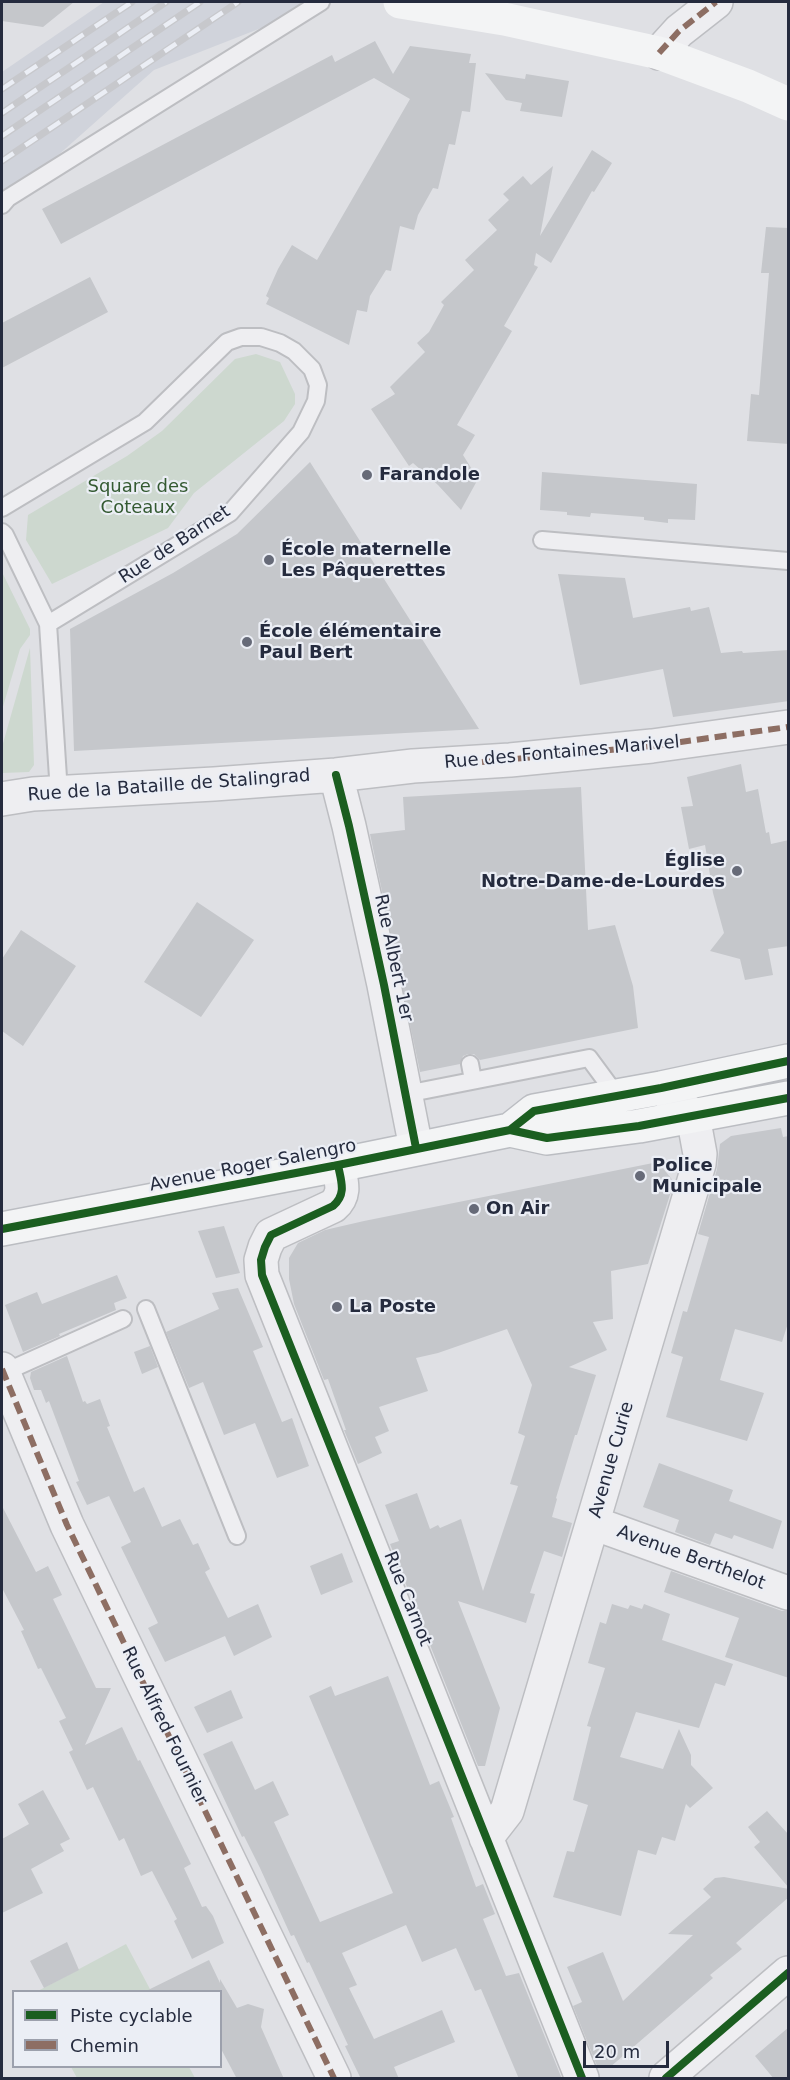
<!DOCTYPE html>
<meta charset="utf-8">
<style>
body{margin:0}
#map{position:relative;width:790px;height:2080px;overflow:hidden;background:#dfe0e4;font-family:"DejaVu Sans",sans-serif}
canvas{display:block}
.frame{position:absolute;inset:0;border:3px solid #252b3e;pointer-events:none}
.legend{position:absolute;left:12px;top:1990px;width:210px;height:78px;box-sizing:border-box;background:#ebeef5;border:2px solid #9ca0ac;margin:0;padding:8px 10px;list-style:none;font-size:18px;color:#252b3e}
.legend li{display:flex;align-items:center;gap:12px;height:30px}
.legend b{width:30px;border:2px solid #9ca0ac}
.scale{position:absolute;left:583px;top:2041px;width:86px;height:27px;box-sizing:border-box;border:3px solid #252b3e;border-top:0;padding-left:8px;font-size:18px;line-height:21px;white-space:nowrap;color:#252b3e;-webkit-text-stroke:4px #ebeef5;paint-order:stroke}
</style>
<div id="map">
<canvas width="790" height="2080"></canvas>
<div class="frame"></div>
<ul class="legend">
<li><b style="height:8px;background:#1b5e20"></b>Piste cyclable</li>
<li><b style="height:8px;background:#8d6e63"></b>Chemin</li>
</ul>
<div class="scale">20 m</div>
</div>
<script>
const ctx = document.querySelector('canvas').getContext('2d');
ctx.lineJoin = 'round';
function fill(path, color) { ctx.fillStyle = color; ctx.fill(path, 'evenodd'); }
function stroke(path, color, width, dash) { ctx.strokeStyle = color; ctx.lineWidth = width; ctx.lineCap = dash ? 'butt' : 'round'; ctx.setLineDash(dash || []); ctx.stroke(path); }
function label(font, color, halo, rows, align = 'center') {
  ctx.font = font + ' "DejaVu Sans",sans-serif'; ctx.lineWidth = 4.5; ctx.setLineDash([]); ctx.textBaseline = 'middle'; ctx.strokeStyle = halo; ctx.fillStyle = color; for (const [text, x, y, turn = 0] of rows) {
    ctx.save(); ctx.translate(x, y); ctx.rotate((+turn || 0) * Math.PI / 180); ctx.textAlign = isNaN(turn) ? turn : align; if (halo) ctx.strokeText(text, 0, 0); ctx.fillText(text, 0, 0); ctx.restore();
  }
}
fill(new Path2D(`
 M104,2H307L279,21L154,70L2,205V72Z`), '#d0d3db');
fill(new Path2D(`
 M256,354L280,362L295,394V404L284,421L194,493L168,528L52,584L26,540L28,515L127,456L162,431L235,359Z
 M2,572L30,629V635L20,649L2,710Z
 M30,648L34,765L29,772L2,773V747Z
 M126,1944L151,1991L36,1992Z
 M71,2067H189L195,2078H77Z`), '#cdd8cf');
fill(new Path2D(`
 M2,2H74L43,27L2,21Z
 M375,41L393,74L410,46L471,54L469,63H476L470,112L462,111L455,145L449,144L438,189L433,188L418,215L414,230L400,226L391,271L386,270L370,296L367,312L357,310L349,345L266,304L269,298L266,296L278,269L292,245L317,260L410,99L374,78L61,244L42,209L332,55L335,62Z
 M485,73L525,79L526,74L569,81L562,117L520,111L522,103L506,100Z
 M592,150L612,163L594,192L592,191L551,263L536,253L534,265L538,267L504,326L512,331L457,425L475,435L463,455L478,479L461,510L438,485L413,463L409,466L371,409L395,394L390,387L425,352L417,343L429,332L444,305L441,302L474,270L465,260L497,230L488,220L509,200L503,194L523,176L531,185L553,166L540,236Z
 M766,227L789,228V444L747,441L751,394L759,395L769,273H761Z
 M90,277L108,312L2,368V323Z
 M310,462L479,729L74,751L70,629L173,573L237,534Z
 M542,472L697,484L695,520L668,519V523L644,520V517L591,513L590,517L567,515V512L540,510Z
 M558,574L625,578L633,618L690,607L691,611L709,607L721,653L742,651L743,653L789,650V701L673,717L663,669L580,685Z
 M741,764L746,792L758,789L766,833L769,832L771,844L789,840V946L768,949L773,975L745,980L740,959L710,951L724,933L713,893L705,845L689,849L681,807L693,806L687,777Z
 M581,787L588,930L615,925L633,986L638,1028L480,1060L474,1054H468L463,1056L460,1064L420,1072L370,834L405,830L403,797Z
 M197,902L254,940L201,1017L144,982Z
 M21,930L76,966L23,1046L2,1031V959Z
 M781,1128L783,1137L789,1136V1320L782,1342L735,1329L720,1380L764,1393L747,1441L666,1417L683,1357L671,1353L683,1311L687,1312L709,1237L698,1234L717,1169L720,1144L731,1136Z
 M658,1162L674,1182L648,1264L611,1271L613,1319L593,1322L607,1350L569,1367L596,1375L577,1435H575L556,1498L557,1499L552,1517L572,1523L562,1557L544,1551L530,1593L535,1594L526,1623L458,1601L500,1708L485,1766H478L390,1544L399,1541L385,1505L417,1493L430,1529L438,1525L440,1528L461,1519L483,1591L518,1486L510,1484L525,1436L518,1433L532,1385L507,1329L438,1353L416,1358L428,1391L379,1407L389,1431L375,1437L382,1453L358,1464L344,1430H346L328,1379L324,1380L294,1304L289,1279V1258L298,1243L325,1230L364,1221Z
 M224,1226L240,1273L216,1278L198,1231Z
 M117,1275L127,1298L114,1303L116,1310L59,1334L60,1336L23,1352L5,1305L37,1292L42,1304Z
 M238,1288L263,1347L253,1351L266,1383L282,1422L292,1418L309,1466L277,1478L255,1423L224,1435L203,1382L189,1388L166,1332L219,1309L212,1293Z
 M150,1346L158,1367L142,1374L134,1352Z
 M67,1356L83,1402L85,1401L87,1404L100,1399L110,1426L107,1427L134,1492L144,1487L162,1527L180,1519L193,1545L198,1543L210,1569L205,1572L228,1618L258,1604L272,1637L234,1656L225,1636L165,1662L148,1628L158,1623L121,1547L131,1542L109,1496L87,1505L76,1482L79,1481L49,1401L46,1403L41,1390H34L30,1378L31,1372Z
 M659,1463L733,1490L729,1501L782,1521L773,1549L734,1535L732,1539L715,1533L710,1545L675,1532L679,1520L643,1507Z
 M2,1506L36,1572L48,1566L62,1595L53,1599L96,1688H111L85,1745L122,1727L138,1761L140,1760L191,1864L184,1868L202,1907L206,1906L213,1916L224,1943L192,1959L174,1921L177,1919L152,1871L141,1876L124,1838L119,1841L93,1787L87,1790L69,1752L73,1750L59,1721L66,1718L41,1668L38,1669L21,1631L24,1630L2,1588Z
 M342,1553L353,1582L321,1595L310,1566Z
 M671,1571L782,1611H789V1678L725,1657L739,1618L664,1592Z
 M612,1604L628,1609L630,1605L642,1609L644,1604L670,1614L662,1640L733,1664L725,1686L715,1683L699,1728L636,1712L620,1757L663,1769L679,1729L691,1755V1765L713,1788L690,1808L686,1804L675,1841L662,1837L656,1855L638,1850L621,1916L553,1897L567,1851L574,1852L588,1805L573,1800L591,1727L587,1726L605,1668L588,1663L600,1622L606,1624Z
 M388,1676L430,1785L439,1781L454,1817L451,1818L476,1887L483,1884L495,1914L483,1919L506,1976L519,1973L562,2079H519L481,1989L475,1991L456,1948L422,1962L406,1925L342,1953L357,1985L349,1988L374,2039L442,2010L455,2042L394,2067L399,2079H361L345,2046L348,2045L309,1962L307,1963L294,1935L291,1936L260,1868L244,1836L242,1837L203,1754L232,1741L255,1790L273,1781L289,1815L274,1822L320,1922L393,1893L309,1696L331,1686L335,1696Z
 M231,1690L243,1718L207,1733L194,1707Z
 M43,1790L70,1839L60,1844L64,1851L31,1869L43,1893L2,1913V1839L29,1824L18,1804Z
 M767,1811L789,1835V1888L754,1847L760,1842L748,1827Z
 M724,1877L789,1889V1897L736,1943L742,1949L710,1975L713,1978L675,2011L609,2068L597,2066L573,2006L582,2002L567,1967L603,1952L623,2001L693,1935L668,1934L711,1897L703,1889L715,1878Z
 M67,1942L79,1970L44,1988L30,1961Z
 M209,1960L220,1983V1979L237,2008L248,2004L264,2009L261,2027L284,2079H237L220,2047V1992H144Z
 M789,2027V2079H774L755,2056Z`), '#c5c7cb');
const lane = new Path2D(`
 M2,205L8,198L321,2
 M2,508L145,422L227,342L241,337H261L280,343L294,351L312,369L318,385L316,401L301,432L230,513L48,624
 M2,532L5,535L48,624L59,793
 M542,540L788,561
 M470,1064L473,1080
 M406,1094L589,1058L617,1096
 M146,1309L237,1536
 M3,1373L123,1319`);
const street = new Path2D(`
 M659,53L679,31L716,2
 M336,775L349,826L384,985L416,1148
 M2,799L33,794L214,784L336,775L413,766L510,760L652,746L788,727
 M338,1165C341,1181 347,1194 333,1206L271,1235L265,1247L261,1260L262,1275L582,2078
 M2,1369L67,1525L334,2078
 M593,1523L788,1593
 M486,1838L507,1811L699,1164L700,1154L693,1116L671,1097
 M666,2078L788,1973`);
const primary = new Path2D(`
 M510,1130L534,1111L661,1088L788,1061
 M2,1229L338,1165L510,1130L547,1138L639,1126L788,1098`);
stroke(lane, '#bdbec2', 20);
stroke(street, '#bdbec2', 36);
stroke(primary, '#bbbdc2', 36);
stroke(lane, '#eeeef1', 16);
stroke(street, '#eeeef1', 33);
stroke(new Path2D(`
 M400,2L504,19L659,53L748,86L788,104`), '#f3f4f5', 33);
stroke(primary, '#f3f4f5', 33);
const rail = new Path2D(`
 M2,89L132,2
 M2,113L166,2
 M2,136L200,2
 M2,161L238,2`);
stroke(rail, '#c7c8cc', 7);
stroke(rail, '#ebeef5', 4.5, [14]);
stroke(new Path2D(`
 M659,53L679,31L716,2
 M482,762L652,746L788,727
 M2,1369L67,1525L334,2078`), '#8d6e63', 6, [12, 6]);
stroke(new Path2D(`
 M336,775L349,826L384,985L416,1148
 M510,1130L534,1111L661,1088L788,1061
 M338,1165C341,1181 347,1194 333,1206L271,1235L265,1247L261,1260L262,1275L582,2078
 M2,1229L338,1165L510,1130L547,1138L639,1126L788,1098
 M666,2078L788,1973`), '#1b5e20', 8);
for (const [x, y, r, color] of [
 [367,475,6,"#666a78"],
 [269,560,6,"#666a78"],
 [247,642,6,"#666a78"],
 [737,871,6,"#666a78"],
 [640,1176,6,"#666a78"],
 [474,1209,6,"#666a78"],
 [337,1307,6,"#666a78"]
]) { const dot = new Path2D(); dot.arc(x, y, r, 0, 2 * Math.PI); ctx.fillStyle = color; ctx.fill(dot); stroke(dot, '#ebeef5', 2); }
label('bold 18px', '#252b3e', '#ebeef5', [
 ["Farandole",379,475],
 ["École maternelle",281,550],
 ["Les Pâquerettes",281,571],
 ["École élémentaire",259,632],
 ["Paul Bert",259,653],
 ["Église",725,861,"right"],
 ["Notre-Dame-de-Lourdes",725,882,"right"],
 ["Police",652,1166],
 ["Municipale",652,1187],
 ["On Air",486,1209],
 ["La Poste",349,1307]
], 'left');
label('18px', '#345a32', '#ebeef5', [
 ["Square des",138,487],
 ["Coteaux",138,508]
]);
label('18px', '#252b3e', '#ebeef5', [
 ["Rue de Barnet",175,545,-33],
 ["Rue des Fontaines Marivel",562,753,-5],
 ["Rue de la Bataille de Stalingrad",169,786,-4],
 ["Rue Albert 1er",393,958,78],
 ["Avenue Roger Salengro",253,1166,-11],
 ["Avenue Curie",612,1460,-74],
 ["Avenue Berthelot",691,1558,20],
 ["Rue Carnot",407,1599,68],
 ["Rue Alfred Fournier",164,1726,64]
]);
</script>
